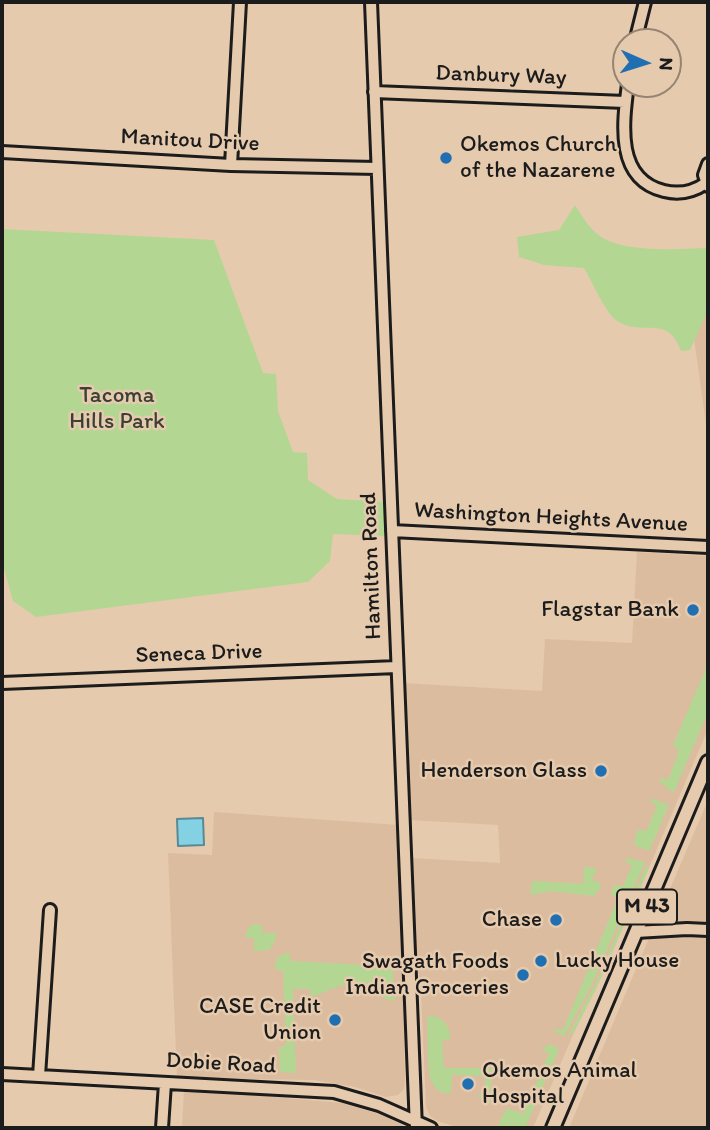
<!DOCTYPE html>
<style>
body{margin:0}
#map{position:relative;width:710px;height:1130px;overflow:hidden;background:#e6caad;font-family:Itim,sans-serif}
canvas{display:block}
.frame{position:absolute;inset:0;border:4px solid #1c1c1c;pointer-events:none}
.north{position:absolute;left:612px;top:28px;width:70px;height:70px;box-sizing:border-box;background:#e6caad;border:2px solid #958473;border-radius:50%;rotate:93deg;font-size:19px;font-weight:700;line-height:28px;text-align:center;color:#1c1c1c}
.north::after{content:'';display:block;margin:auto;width:24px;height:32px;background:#1f6fb2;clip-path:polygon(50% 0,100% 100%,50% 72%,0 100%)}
</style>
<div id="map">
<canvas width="710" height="1130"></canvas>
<div class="frame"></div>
<div class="north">N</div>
</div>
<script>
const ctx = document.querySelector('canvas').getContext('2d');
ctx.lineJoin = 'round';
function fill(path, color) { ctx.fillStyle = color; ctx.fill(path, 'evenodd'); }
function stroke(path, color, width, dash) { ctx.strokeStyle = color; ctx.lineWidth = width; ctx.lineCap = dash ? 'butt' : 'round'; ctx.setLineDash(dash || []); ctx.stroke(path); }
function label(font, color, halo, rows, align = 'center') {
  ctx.font = font + ' Itim,sans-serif'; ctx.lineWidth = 5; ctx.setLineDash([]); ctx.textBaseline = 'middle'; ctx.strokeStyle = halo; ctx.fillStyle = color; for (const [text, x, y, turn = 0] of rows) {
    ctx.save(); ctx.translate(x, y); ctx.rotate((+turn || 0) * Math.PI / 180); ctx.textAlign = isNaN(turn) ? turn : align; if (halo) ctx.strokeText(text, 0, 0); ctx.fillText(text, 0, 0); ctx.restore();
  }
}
fill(new Path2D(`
 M708,265V439L692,324Z
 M637,552L708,556V729L634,903L596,989L576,1028L533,1128H460L437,1121L430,1116L426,1107L421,993L414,940L411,858L500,863L498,825L409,820L403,683L542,691L545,639L632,643Z
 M708,800V1128H569L641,957Z
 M214,812L399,825L405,1081L404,1089L398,1095L386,1097L355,1087L314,1080L177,1078L168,853L212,855Z
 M184,1089L342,1103L379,1114L401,1124L405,1128H182Z`), '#dcbc9f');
fill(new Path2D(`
 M575,205C581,214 587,225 595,232C618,254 675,249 705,248L708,250V310L690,350L681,351C667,312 643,339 616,320C605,312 592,281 584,268L544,265L519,257L517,237L559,230Z
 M2,229L214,240L263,373L276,374L278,411L293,452L307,453L308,480L337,499L385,502L386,536L333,534L330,561L308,582L36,617L13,601L2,561Z
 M708,664V712L674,792H672L659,781L661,778L668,780L679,751L673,745Z
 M651,798L669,805L649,851L634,845L637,830H647L657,805L651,802Z
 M628,858L645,862L592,984L564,1036L555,1032L554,1029L563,1030L618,898L611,894L614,885L623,886L632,865L625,861Z
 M647,864L648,870L596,989L574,1032L568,1036L595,985Z
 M584,867L597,868L592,880L600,883L601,887L594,896L550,891L531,895V884L534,881L583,884Z
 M254,924L262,925L263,933H276L275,941L269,950L254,951V938H245L249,927Z
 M289,952L291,961L365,965L366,957H392L395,1001L383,998C379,994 377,988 372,985C356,975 327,992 311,997L310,989H293L296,1073L280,1072L279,1048L286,1045L283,970H276L275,964L278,957Z
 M432,1016C444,1017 451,1028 450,1039L442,1041L444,1068H492L490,1103L484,1104V1099L479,1098V1094H485V1076L452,1075L451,1093C442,1095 435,1089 431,1080C427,1071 428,1029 427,1017Z
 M549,1044L559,1049L525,1128H497L505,1110L510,1109L523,1114L549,1053L542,1050Z`), '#b3d792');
const water = new Path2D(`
 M203,818L204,845L178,846L177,819Z`);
fill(water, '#84d1e4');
stroke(water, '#5a8994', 2);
const minor = new Path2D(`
 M371,2L416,1128
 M635,42L645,2
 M628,84C623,123 615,179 664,191C680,195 693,192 706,183
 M374,92L625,102
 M2,152L231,165L377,168
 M708,164L704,175L708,186
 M231,165L240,2
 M392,531L708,547
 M2,683L397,667
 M636,932L687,929L708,930
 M2,1074L334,1092L379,1105L431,1128
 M39,1076L50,910
 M162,1128L165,1083`);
const major = new Path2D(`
 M553,1128L708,762`);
stroke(minor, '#1c1c1c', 16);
stroke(major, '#1c1c1c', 18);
stroke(minor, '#e6caad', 10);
stroke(major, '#e6caad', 12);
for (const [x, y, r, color] of [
 [446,158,7,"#1f6fb2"],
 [693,610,7,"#1f6fb2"],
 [601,771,7,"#1f6fb2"],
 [556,920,7,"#1f6fb2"],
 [541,961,7,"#1f6fb2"],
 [523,975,7,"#1f6fb2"],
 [335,1020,7,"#1f6fb2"],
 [468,1084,7,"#1f6fb2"]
]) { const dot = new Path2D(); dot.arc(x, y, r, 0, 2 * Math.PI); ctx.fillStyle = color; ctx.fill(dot); stroke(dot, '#e6caad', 2.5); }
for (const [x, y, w] of [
 [647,907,60]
]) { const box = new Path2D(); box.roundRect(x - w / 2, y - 17.5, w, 35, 5); ctx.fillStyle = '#e6caad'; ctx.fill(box); stroke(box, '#1c1c1c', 2); }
label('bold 21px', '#1c1c1c', null, [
 ["M 43",647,907]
]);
label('23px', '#1c1c1c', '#e6caad', [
 ["Danbury Way",501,76,2],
 ["Manitou Drive",190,141,3],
 ["Washington Heights Avenue",551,518,3],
 ["Hamilton Road",372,566,-92],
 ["Seneca Drive",199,654,-2],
 ["Dobie Road",221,1064,3]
]);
label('23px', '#1c1c1c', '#e6caad', [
 ["Okemos Church",460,145,"left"],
 ["of the Nazarene",460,171,"left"],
 ["Flagstar Bank",679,610],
 ["Henderson Glass",587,771],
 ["Chase",542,920],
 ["Lucky House",555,961,"left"],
 ["Swagath Foods",509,962],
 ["Indian Groceries",509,988],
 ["CASE Credit",321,1007],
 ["Union",321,1033],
 ["Okemos Animal",482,1071,"left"],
 ["Hospital",482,1097,"left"]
], 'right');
label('23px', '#3a4134', '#e6caad', [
 ["Tacoma",117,396],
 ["Hills Park",117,422]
]);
</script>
